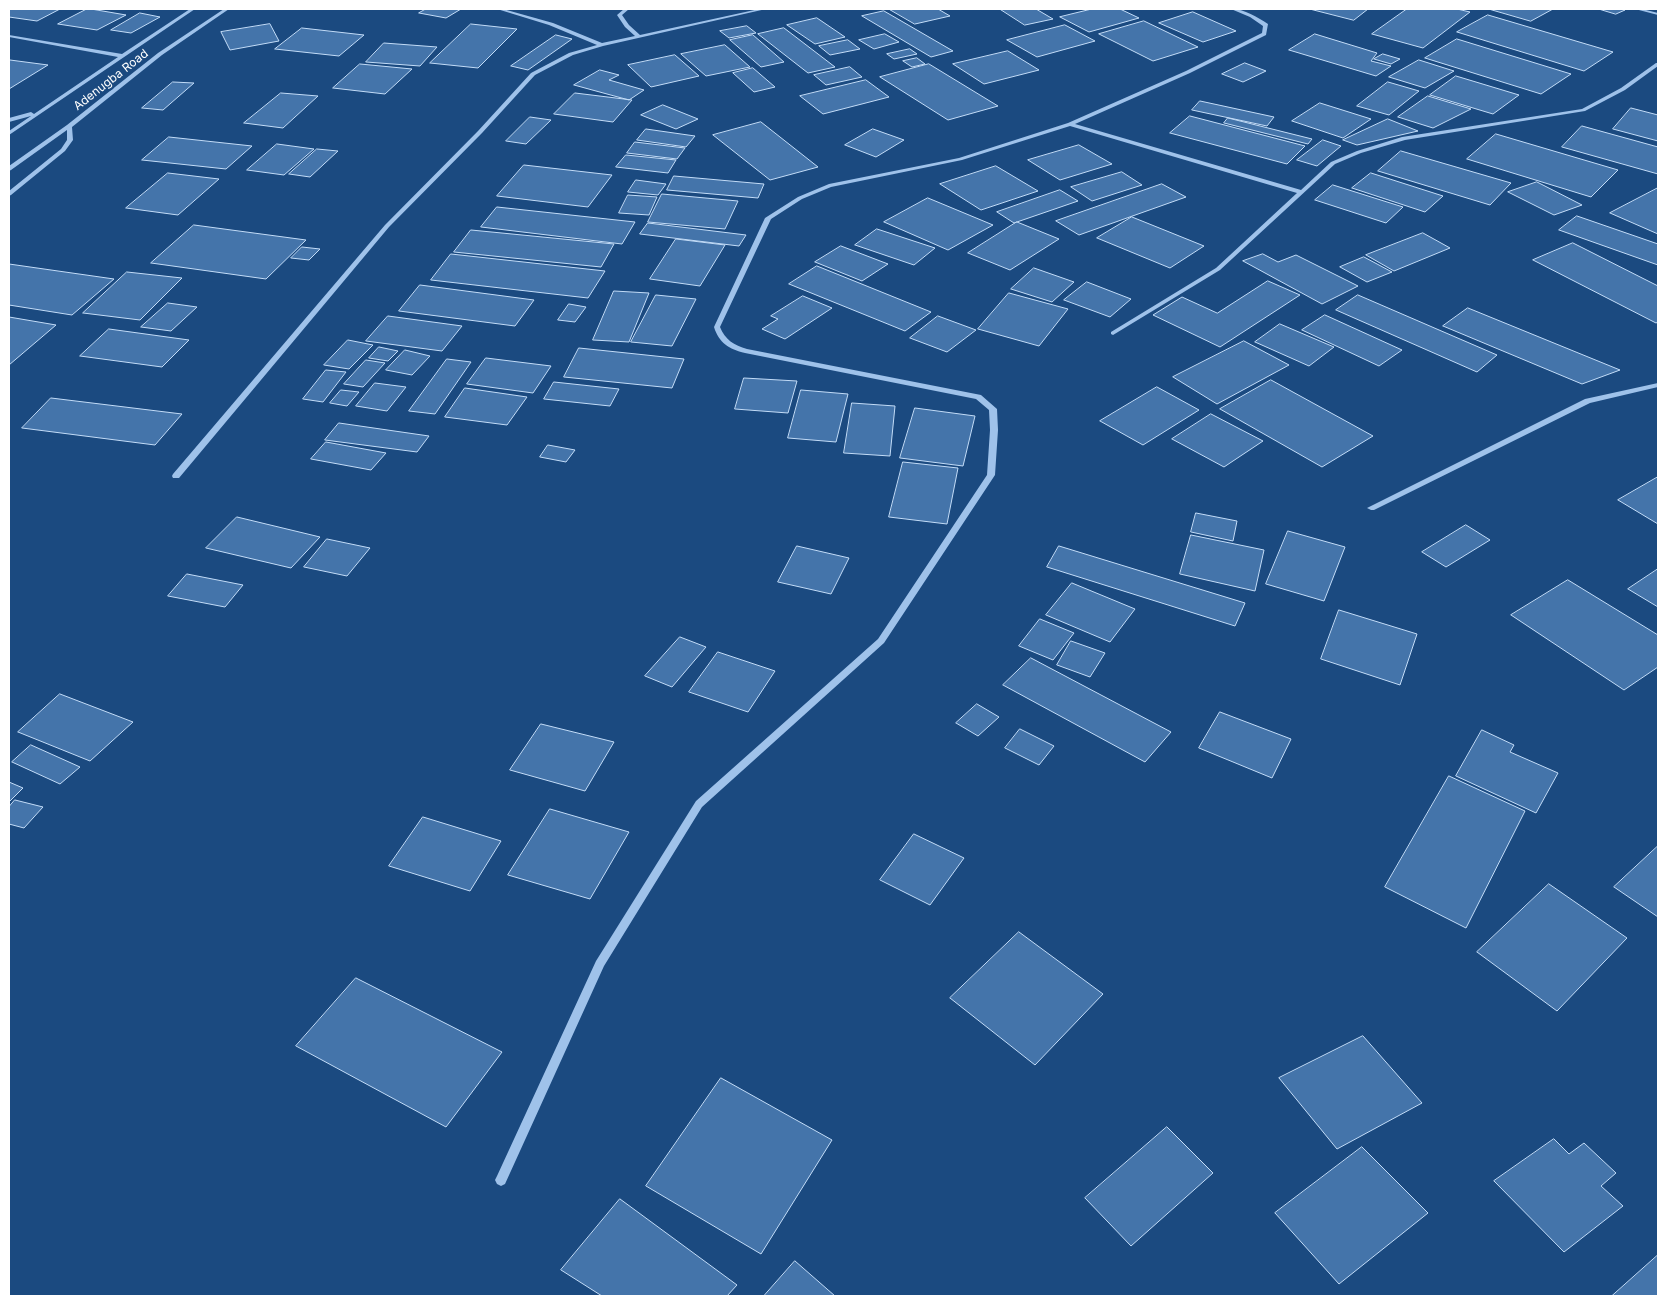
<!DOCTYPE html>
<style>
body{margin:0}
#map{position:relative;width:1667px;height:1305px;overflow:hidden;background:#1b4a80;font-family:Inter,sans-serif}
canvas{display:block}
.frame{position:absolute;inset:0;border:10px solid #fff;pointer-events:none}
</style>
<div id="map">
<canvas width="1667" height="1305"></canvas>
<div class="frame"></div>
</div>
<script>
const ctx = document.querySelector('canvas').getContext('2d');
ctx.lineJoin = 'round';
function fill(path, color) { ctx.fillStyle = color; ctx.fill(path, 'evenodd'); }
function stroke(path, color, width, dash) { ctx.strokeStyle = color; ctx.lineWidth = width; ctx.lineCap = dash ? 'butt' : 'round'; ctx.setLineDash(dash || []); ctx.stroke(path); }
function label(font, color, halo, rows, align = 'center') {
  ctx.font = font + ' Inter,sans-serif'; ctx.lineWidth = 4.5; ctx.setLineDash([]); ctx.textBaseline = 'middle'; ctx.strokeStyle = halo; ctx.fillStyle = color; for (const [text, x, y, turn = 0] of rows) {
    ctx.save(); ctx.translate(x, y); ctx.rotate((+turn || 0) * Math.PI / 180); ctx.textAlign = isNaN(turn) ? turn : align; if (halo) ctx.strokeText(text, 0, 0); ctx.fillText(text, 0, 0); ctx.restore();
  }
}
const building = new Path2D(`
 M9,9H60L37,21L9,17Z
 M87,9H91L126,15L97,30L58,24Z
 M426,9H461L446,18L419,13Z
 M889,9H938L950,16L915,24Z
 M1000,9H1036L1053,19L1025,25Z
 M1092,9H1120L1139,18L1089,32L1060,17Z
 M1310,9H1368L1354,20Z
 M1407,9H1457L1470,12L1423,48L1372,34Z
 M1489,9H1553L1531,21Z
 M1599,9H1621L1625,10L1616,14Z
 M884,11L953,51L931,57L862,16Z
 M1193,12L1236,31L1203,42L1159,23Z
 M140,13L160,17L131,33L111,30Z
 M1488,15L1613,52L1584,71L1457,32Z
 M817,18L845,37L815,44L787,25Z
 M1144,21L1198,47L1153,61L1099,34Z
 M270,24L279,41L230,50L221,32Z
 M471,24L517,29L478,68L430,63Z
 M1065,25L1095,41L1037,57L1007,40Z
 M747,26L756,33L729,38L720,31Z
 M302,28L364,35L339,56L275,49Z
 M784,28L835,67L808,73L758,34Z
 M885,34L899,42L874,49L859,40Z
 M1315,34L1377,53L1371,61L1391,66L1376,76L1289,50Z
 M556,35L572,39L528,70L511,66Z
 M753,35L784,62L761,67L730,40Z
 M1457,39L1571,74L1541,94L1425,58Z
 M848,40L860,49L830,55L819,46Z
 M384,43L437,47L420,66L366,62Z
 M725,45L750,67L706,76L681,54Z
 M910,49L917,54L894,59L887,54Z
 M1008,51L1039,70L984,84L953,64Z
 M1383,54L1400,59L1391,64L1374,59Z
 M675,55L699,76L651,87L628,65Z
 M917,58L925,64L912,67L903,61Z
 M9,60H10L48,65L9,89Z
 M1419,60L1454,71L1425,88L1389,77Z
 M1245,63L1266,71L1243,82L1222,74Z
 M360,64L412,69L385,94L333,88Z
 M929,64L998,106L948,120L880,77Z
 M850,67L862,77L826,85L814,75Z
 M753,68L775,87L754,92L733,73Z
 M600,70L619,75L609,80L644,90L629,100L574,85Z
 M1456,76L1519,95L1493,114L1430,95Z
 M866,80L889,97L823,114L800,96Z
 M173,82L194,83L163,110L142,108Z
 M1388,82L1419,91L1389,115L1357,106Z
 M281,93L318,96L283,128L244,123Z
 M575,93L632,100L613,122L554,114Z
 M1428,96L1471,109L1433,128L1398,117Z
 M1200,101L1274,117L1267,126L1192,110Z
 M1320,103L1371,119L1343,138L1292,121Z
 M663,105L698,119L676,129L641,115Z
 M1631,108L1658,115V141L1613,129Z
 M1190,116L1305,146L1287,164L1170,133Z
 M530,117L551,120L526,144L506,141Z
 M1228,118L1312,139L1308,144L1224,123Z
 M1388,119L1418,131L1357,145L1343,140Z
 M761,122L818,167L770,180L713,135Z
 M1582,126L1658,147V174L1562,147Z
 M646,129L695,136L686,147L637,140Z
 M873,129L904,140L876,157L845,145Z
 M1496,134L1618,170L1591,197L1467,159Z
 M169,137L252,146L226,169L142,160Z
 M1323,140L1341,146L1317,166L1297,160Z
 M635,142L685,148L677,159L627,153Z
 M277,144L314,149L284,175L247,170Z
 M1079,145L1112,164L1060,180L1028,160Z
 M317,149L338,151L310,177L289,174Z
 M1401,151L1511,183L1490,205L1378,171Z
 M626,155L676,160L668,173L616,167Z
 M524,165L612,175L588,207L497,196Z
 M996,166L1038,191L981,210L940,184Z
 M1122,172L1142,185L1092,201L1071,187Z
 M168,173L219,179L178,215L126,208Z
 M1371,173L1443,196L1425,212L1352,188Z
 M674,176L764,184L758,198L667,190Z
 M636,180L666,184L658,195L628,192Z
 M1537,182L1582,205L1554,215L1508,192Z
 M1162,184L1186,197L1079,235L1056,221Z
 M1333,185L1403,207L1386,223L1315,200Z
 M1658,188V234L1610,213Z
 M1060,190L1078,201L1014,223L997,212Z
 M662,194L738,201L725,229L648,222Z
 M628,195L657,197L649,215L619,213Z
 M928,198L993,225L948,250L884,222Z
 M497,207L635,222L622,244L481,227Z
 M1577,216L1658,244V265L1559,230Z
 M1132,217L1204,246L1170,268L1097,238Z
 M1017,222L1059,239L1010,270L968,253Z
 M648,223L746,235L739,246L640,234Z
 M194,225L306,240L266,279L151,263Z
 M877,229L935,248L914,265L855,245Z
 M471,230L614,244L601,267L454,252Z
 M1423,233L1450,248L1394,271L1366,255Z
 M676,239L725,245L700,286L650,279Z
 M1573,243L1658,286V322L1656,323L1533,260Z
 M841,246L888,264L862,281L815,262Z
 M302,247L320,249L309,260L291,258Z
 M451,254L605,271L588,298L431,280Z
 M1263,254L1278,262L1296,255L1358,286L1322,304L1243,261Z
 M1364,257L1392,272L1367,282L1340,267Z
 M9,264L114,279L72,315L9,305Z
 M817,266L931,312L905,331L789,284Z
 M1034,268L1074,282L1052,302L1011,289Z
 M127,272L182,278L140,320L83,313Z
 M1268,281L1300,295L1220,347L1153,315L1182,297L1217,313Z
 M1087,282L1131,299L1110,317L1064,300Z
 M420,285L534,300L515,326L399,311Z
 M614,291L649,293L629,342L593,340Z
 M1009,293L1068,309L1039,346L978,329Z
 M656,295L696,299L672,346L631,342Z
 M1358,295L1497,355L1477,372L1336,310Z
 M803,296L832,308L785,339L762,329L778,319L771,316Z
 M168,303L197,307L171,331L141,327Z
 M569,304L586,307L575,322L558,320Z
 M1468,308L1620,370L1582,384L1443,326Z
 M1325,315L1402,350L1379,366L1302,330Z
 M388,316L462,326L442,351L366,341Z
 M938,316L976,330L947,352L910,338Z
 M9,317L56,325L9,365Z
 M1280,324L1334,347L1309,366L1255,342Z
 M109,329L189,340L162,367L80,356Z
 M348,340L373,345L349,369L324,365Z
 M1244,341L1289,365L1217,404L1173,377Z
 M379,347L398,351L388,361L369,358Z
 M579,348L684,359L672,388L564,377Z
 M405,350L430,356L412,375L386,370Z
 M486,358L551,366L533,393L467,384Z
 M447,359L471,362L435,414L409,411Z
 M366,360L385,363L363,387L344,384Z
 M326,370L346,372L323,402L303,399Z
 M744,378L797,381L788,413L735,409Z
 M1271,380L1373,436L1322,467L1220,409Z
 M554,382L619,389L610,406L544,399Z
 M375,383L406,387L387,411L356,406Z
 M1157,387L1199,410L1143,445L1100,421Z
 M465,388L527,397L507,425L445,417Z
 M341,390L359,392L347,406L330,403Z
 M801,390L848,394L836,442L788,438Z
 M51,398L182,414L155,445L22,428Z
 M852,403L895,406L890,456L844,453Z
 M915,408L975,416L963,466L900,458Z
 M1211,414L1263,441L1224,467L1172,439Z
 M339,423L429,436L417,452L325,440Z
 M326,442L386,453L371,470L311,459Z
 M548,445L575,450L566,462L540,457Z
 M903,462L958,468L947,524L889,517Z
 M1658,477V524L1618,500Z
 M1196,513L1237,521L1233,541L1191,532Z
 M237,517L320,537L291,568L206,548Z
 M1466,525L1490,540L1446,567L1422,552Z
 M1288,531L1345,547L1324,601L1266,584Z
 M1191,535L1264,550L1255,591L1180,574Z
 M327,539L370,548L347,576L304,567Z
 M797,546L849,558L831,594L778,582Z
 M1059,546L1245,603L1235,626L1047,567Z
 M1658,569V607L1628,589Z
 M187,574L243,585L225,607L168,596Z
 M1568,580L1658,635V667L1624,690L1511,615Z
 M1072,583L1135,609L1110,642L1046,615Z
 M1339,610L1417,634L1400,685L1321,659Z
 M1040,619L1074,633L1053,660L1019,646Z
 M680,637L706,647L672,687L645,676Z
 M1071,641L1105,653L1090,677L1057,665Z
 M718,652L775,671L748,712L689,692Z
 M1031,658L1171,732L1145,762L1003,685Z
 M60,694L133,722L90,761L18,732Z
 M977,704L999,717L978,736L956,723Z
 M1220,712L1291,739L1272,778L1199,748Z
 M541,724L614,742L585,791L510,770Z
 M1020,729L1054,746L1039,765L1005,748Z
 M1482,730L1514,745L1510,752L1558,773L1536,813L1456,776Z
 M31,745L80,767L60,784L12,762Z
 M1449,776L1525,811L1466,928L1385,887Z
 M9,782L23,788L9,802Z
 M15,800L43,807L24,828L9,824V807Z
 M550,809L629,832L590,899L508,875Z
 M423,817L501,841L470,891L389,866Z
 M914,834L964,858L930,905L880,880Z
 M1658,846V917L1614,887Z
 M1549,884L1627,938L1557,1011L1477,952Z
 M1019,932L1103,994L1035,1065L950,998Z
 M356,978L502,1052L446,1127L296,1046Z
 M1363,1036L1422,1103L1337,1149L1279,1078Z
 M721,1078L832,1140L761,1254L646,1186Z
 M1167,1127L1213,1173L1131,1246L1085,1198Z
 M1554,1139L1569,1154L1584,1143L1616,1173L1601,1186L1623,1206L1564,1252L1494,1181Z
 M1362,1147L1428,1213L1339,1284L1275,1213Z
 M620,1199L737,1285L727,1296H602L561,1270Z
 M1658,1255V1296H1612Z
 M795,1261L835,1296H764Z`);
fill(building, '#4474aa');
stroke(building, '#c3dcf7', 1);
fill(new Path2D(`
 M190,9H195L9,135V131L31,116L9,122V118L31,112L34,114L118,57L9,37V35L122,54Z
 M224,9H229L162,55L72,127L73,140L65,151L11,195L9,196V191L61,149L67,140V130L11,170L9,171V166L67,125L158,53Z
 M497,9H503L553,23L602,43L635,36L625,27L617,15L624,9H629L622,15L629,25L640,35L759,9H766L603,46L573,55L535,75L482,133L389,227L179,478H173L172,476L173,474L385,225L478,131L531,73L569,53L597,45L549,25Z
 M1231,9C1245,9 1257,17 1268,24L1266,35L1190,73L1075,124L1301,190L1331,162L1357,151L1402,137L1582,109L1621,88L1656,63H1658V66L1625,90L1585,111L1405,140L1361,153L1335,164L1220,270L1113,335L1111,334V332L1216,268L1297,193L1070,126L962,160L831,187L802,199L771,219L720,327C725,340 734,345 747,349L981,395L997,409L998,430L995,475L884,643L702,807L604,966L505,1184L501,1186L497,1184L495,1180L497,1176L596,961L696,801L878,639L987,475L990,430L989,410L976,399L745,353C729,349 719,343 714,327L765,218L798,197L829,184L959,158L1068,123L1186,71L1262,33L1263,26L1250,17Z
 M1635,9H1642L1658,13V15Z
 M1658,383V387L1590,403L1374,510H1371L1367,508L1585,399Z`), '#9fc2ea');
label('12px', '#fff', '#1b4a80', [
 ["Adenugba Road",111,80,-38]
]);
</script>
